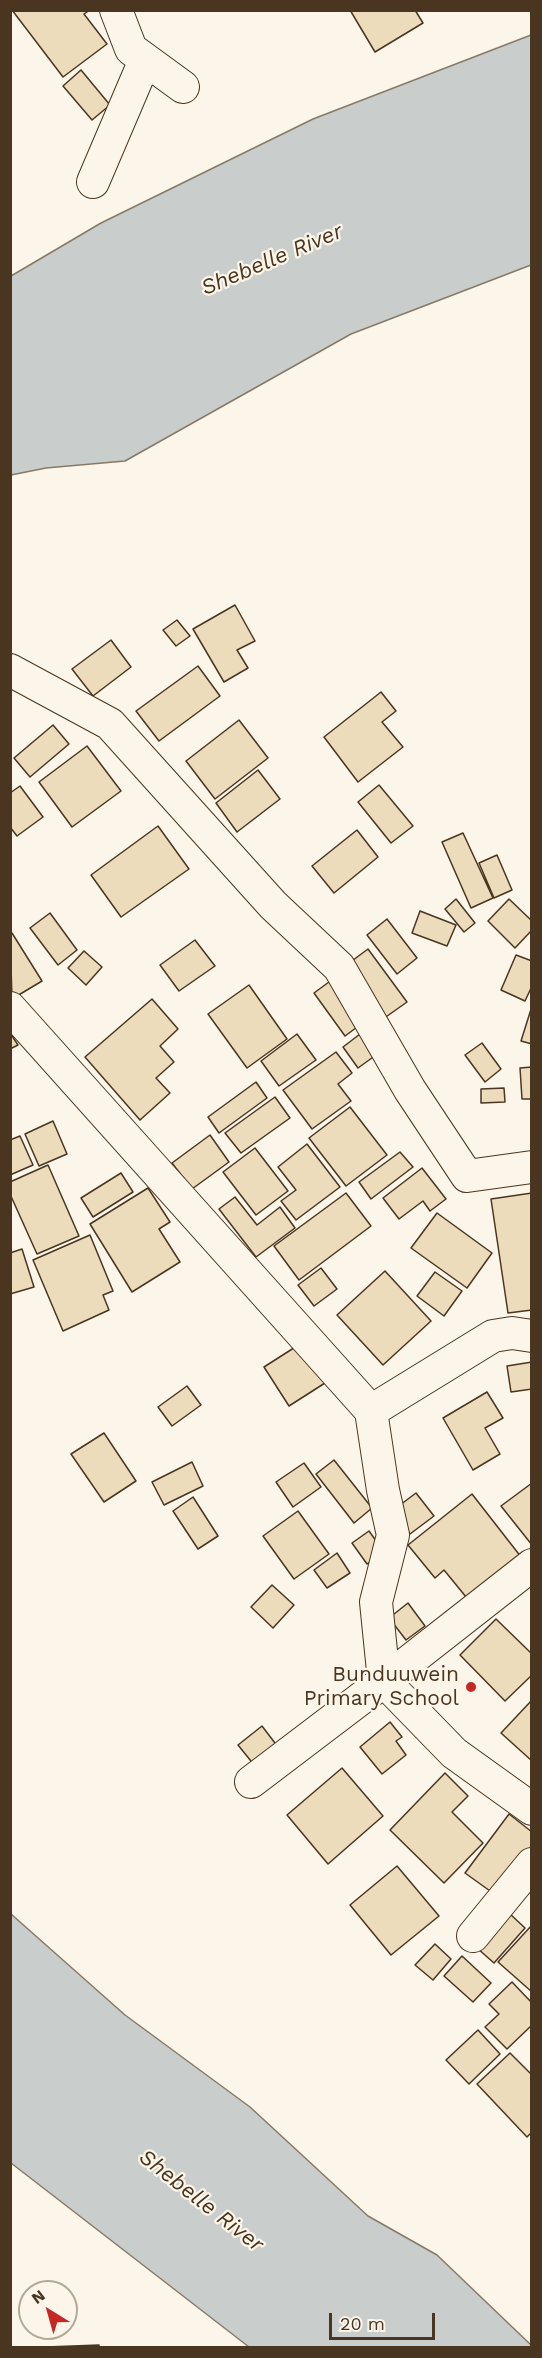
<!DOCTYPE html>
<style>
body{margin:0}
#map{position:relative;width:542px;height:2358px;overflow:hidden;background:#fbf6e9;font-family:"Work Sans",sans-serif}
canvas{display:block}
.frame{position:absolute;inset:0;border:12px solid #4a3520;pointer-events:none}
.north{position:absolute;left:18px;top:2280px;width:60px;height:60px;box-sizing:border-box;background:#fbf6e9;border:2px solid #b4a999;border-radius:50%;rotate:323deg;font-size:16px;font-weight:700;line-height:24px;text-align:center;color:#4a3520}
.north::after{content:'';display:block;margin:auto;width:21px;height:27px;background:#c62828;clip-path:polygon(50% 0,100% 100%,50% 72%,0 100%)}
.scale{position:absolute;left:329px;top:2313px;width:106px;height:27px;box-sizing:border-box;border:3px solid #4a3520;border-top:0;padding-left:8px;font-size:18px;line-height:21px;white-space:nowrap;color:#4a3520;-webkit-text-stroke:4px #fbf6e9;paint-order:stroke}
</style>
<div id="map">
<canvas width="542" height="2358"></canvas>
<div class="frame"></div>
<div class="north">N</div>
<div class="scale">20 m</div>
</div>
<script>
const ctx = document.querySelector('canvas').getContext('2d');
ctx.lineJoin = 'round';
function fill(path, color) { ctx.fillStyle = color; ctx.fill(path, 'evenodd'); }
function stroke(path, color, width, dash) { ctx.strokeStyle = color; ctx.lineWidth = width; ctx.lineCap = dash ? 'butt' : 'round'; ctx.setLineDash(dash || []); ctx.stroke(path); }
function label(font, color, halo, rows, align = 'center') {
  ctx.font = font + ' "Work Sans",sans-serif'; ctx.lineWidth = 4.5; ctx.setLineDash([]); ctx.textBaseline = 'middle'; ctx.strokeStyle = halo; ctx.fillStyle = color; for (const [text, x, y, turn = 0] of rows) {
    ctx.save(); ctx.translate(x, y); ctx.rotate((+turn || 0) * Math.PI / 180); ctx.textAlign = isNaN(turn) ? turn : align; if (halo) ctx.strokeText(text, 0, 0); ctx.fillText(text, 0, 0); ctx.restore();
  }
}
const water = new Path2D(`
 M531,35V265L351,334L125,461L46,468L11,475V276L101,223L313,119Z
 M11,1914L125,2015L250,2107L368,2216L437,2255L531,2345V2347H249L11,2163Z`);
fill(water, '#c9cecd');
stroke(water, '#887966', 1.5);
const building = new Path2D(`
 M12,10H90L84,14L107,44L63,77Z
 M350,10H415L423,23L375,52Z
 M81,70L110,105L92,120L63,86Z
 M235,605L255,641L237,650L248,668L224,682L193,629Z
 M177,620L190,636L176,646L163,630Z
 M111,640L131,667L93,696L72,669Z
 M198,666L220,696L159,741L136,711Z
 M381,692L396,711L382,722L403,747L358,782L324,737Z
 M239,720L268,758L215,799L186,761Z
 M53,725L69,744L30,777L14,758Z
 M87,746L121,791L72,827L39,782Z
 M258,770L280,799L237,832L216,803Z
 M379,785L413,826L391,843L358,802Z
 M20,786L43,817L17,836L10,827V793Z
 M158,826L189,869L121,917L91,875Z
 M357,830L378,857L334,893L312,866Z
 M463,833L493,898L471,908L442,842Z
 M497,855L512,890L494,898L479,863Z
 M456,899L475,923L464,932L445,909Z
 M509,899L532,921V930L515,948L488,921Z
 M420,911L456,925L447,946L412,933Z
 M50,913L77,950L58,965L30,928Z
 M387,919L417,958L397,974L367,935Z
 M12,933L42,981L12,999L10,934Z
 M195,940L215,966L179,991L160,965Z
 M368,949L407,1002L383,1019L345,966Z
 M84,951L102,967L86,985L68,968Z
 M516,955L532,961V986L525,1001L501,990Z
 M333,979L364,1022L345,1036L314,993Z
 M249,985L287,1039L247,1068L208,1014Z
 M152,999L178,1029L160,1046L174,1062L156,1078L170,1093L140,1120L85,1057Z
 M532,1006V1044L521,1041Z
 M10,1033L18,1045L10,1049Z
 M297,1034L316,1060L279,1086L261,1061Z
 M360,1034L376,1055L358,1068L343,1047Z
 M482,1043L501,1069L485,1082L465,1055Z
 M336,1052L352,1073L338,1084L351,1101L312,1129L283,1090Z
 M532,1067V1099H522L520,1068Z
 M256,1082L267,1098L219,1133L208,1117Z
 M504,1088L505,1102L481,1103V1089Z
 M275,1097L290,1118L241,1153L225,1133Z
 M350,1107L387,1155L346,1186L309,1138Z
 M53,1121L67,1154L39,1166L25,1134Z
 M210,1135L229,1162L192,1189L172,1163Z
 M20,1136L33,1165L10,1175V1140Z
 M307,1144L340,1187L296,1220L281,1201L296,1190L278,1167Z
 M255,1148L288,1191L256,1215L223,1172Z
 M400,1152L413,1167L371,1199L359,1182Z
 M48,1165L79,1236L37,1254L10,1194V1182Z
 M422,1168L446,1199L430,1211L423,1201L399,1219L383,1198Z
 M121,1173L133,1192L93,1217L81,1198Z
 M148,1188L170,1222L159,1229L180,1262L132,1292L90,1224Z
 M346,1193L371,1226L299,1280L274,1246Z
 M532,1193V1310L508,1313L491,1199Z
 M235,1197L257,1225L280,1207L295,1228L256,1257L219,1209Z
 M437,1213L492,1253L467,1288L411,1248Z
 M90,1235L113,1291L103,1295L109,1310L63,1331L33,1260Z
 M22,1249L34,1287L10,1294V1253Z
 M321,1268L337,1289L314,1306L298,1285Z
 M385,1271L431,1321L383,1365L337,1315Z
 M435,1272L462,1291L444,1316L417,1296Z
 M300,1344L325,1383L289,1406L264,1367Z
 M532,1362V1389L511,1392L507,1366Z
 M187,1386L201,1405L172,1426L158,1407Z
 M487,1392L503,1418L485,1428L500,1454L473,1470L443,1418Z
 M104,1433L136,1481L104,1502L71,1454Z
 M334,1460L372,1508L354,1523L316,1474Z
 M192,1462L203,1486L164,1505L152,1482Z
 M304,1463L321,1487L293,1507L276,1482Z
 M532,1483V1545L501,1506Z
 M416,1493L434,1516L410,1534L392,1511Z
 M472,1494L525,1562L471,1603L444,1570L435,1578L408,1545Z
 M193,1497L218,1536L198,1549L173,1511Z
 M298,1511L329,1554L294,1579L263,1536Z
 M369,1531L384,1552L367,1564L352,1543Z
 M337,1553L350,1573L327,1588L314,1570Z
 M272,1585L294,1605L273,1628L251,1607Z
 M408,1603L425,1626L406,1640L389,1618Z
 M496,1619L532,1654V1675L505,1701L460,1655Z
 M532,1700V1761L501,1733Z
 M390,1722L402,1737L396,1741L406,1755L382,1774L360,1747Z
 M262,1726L278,1747L255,1766L238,1745Z
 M342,1768L383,1816L328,1864L287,1815Z
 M445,1773L468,1796L452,1812L483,1843L444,1883L390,1830Z
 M509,1814L532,1832V1851L497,1896L465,1873Z
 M397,1866L439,1916L391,1955L350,1905Z
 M509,1913L525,1928L494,1963L477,1948Z
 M532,1925V1992L498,1962Z
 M435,1944L451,1959L433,1980L415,1965Z
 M462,1956L491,1983L473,2002L444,1976Z
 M512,1982L532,2003V2025L507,2049L485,2027L499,2014L489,2004Z
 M478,2030L500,2054L469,2084L446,2060Z
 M510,2053L532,2075V2132L527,2137L477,2084Z
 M99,2345V2348H46V2347Z`);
fill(building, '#ecdcbc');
stroke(building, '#4a3520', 1.5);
const street = new Path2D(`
 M116,10L131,49L183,87
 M93,182L145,60
 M10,670L110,724L273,905L339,967L410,1090L467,1176L532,1167
 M10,1008L371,1411L383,1490L393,1535L376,1602L384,1681L454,1753L532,1809
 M371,1411L493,1336L512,1333L532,1336
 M251,1782L384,1681L532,1565
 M473,1936L532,1864`);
stroke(street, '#4a3520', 34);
stroke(street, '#fbf6e9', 32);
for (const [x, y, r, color] of [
 [471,1687,6,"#c62828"]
]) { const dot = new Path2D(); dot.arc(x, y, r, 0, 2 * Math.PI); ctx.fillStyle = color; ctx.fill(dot); stroke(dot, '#fbf6e9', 2); }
label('21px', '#4a3520', '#fbf6e9', [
 ["Bunduuwein",459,1675],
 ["Primary School",459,1699]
], 'right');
label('italic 22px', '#4a3520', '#fbf6e9', [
 ["Shebelle River",272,260,-23],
 ["Shebelle River",201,2201,38]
]);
</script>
